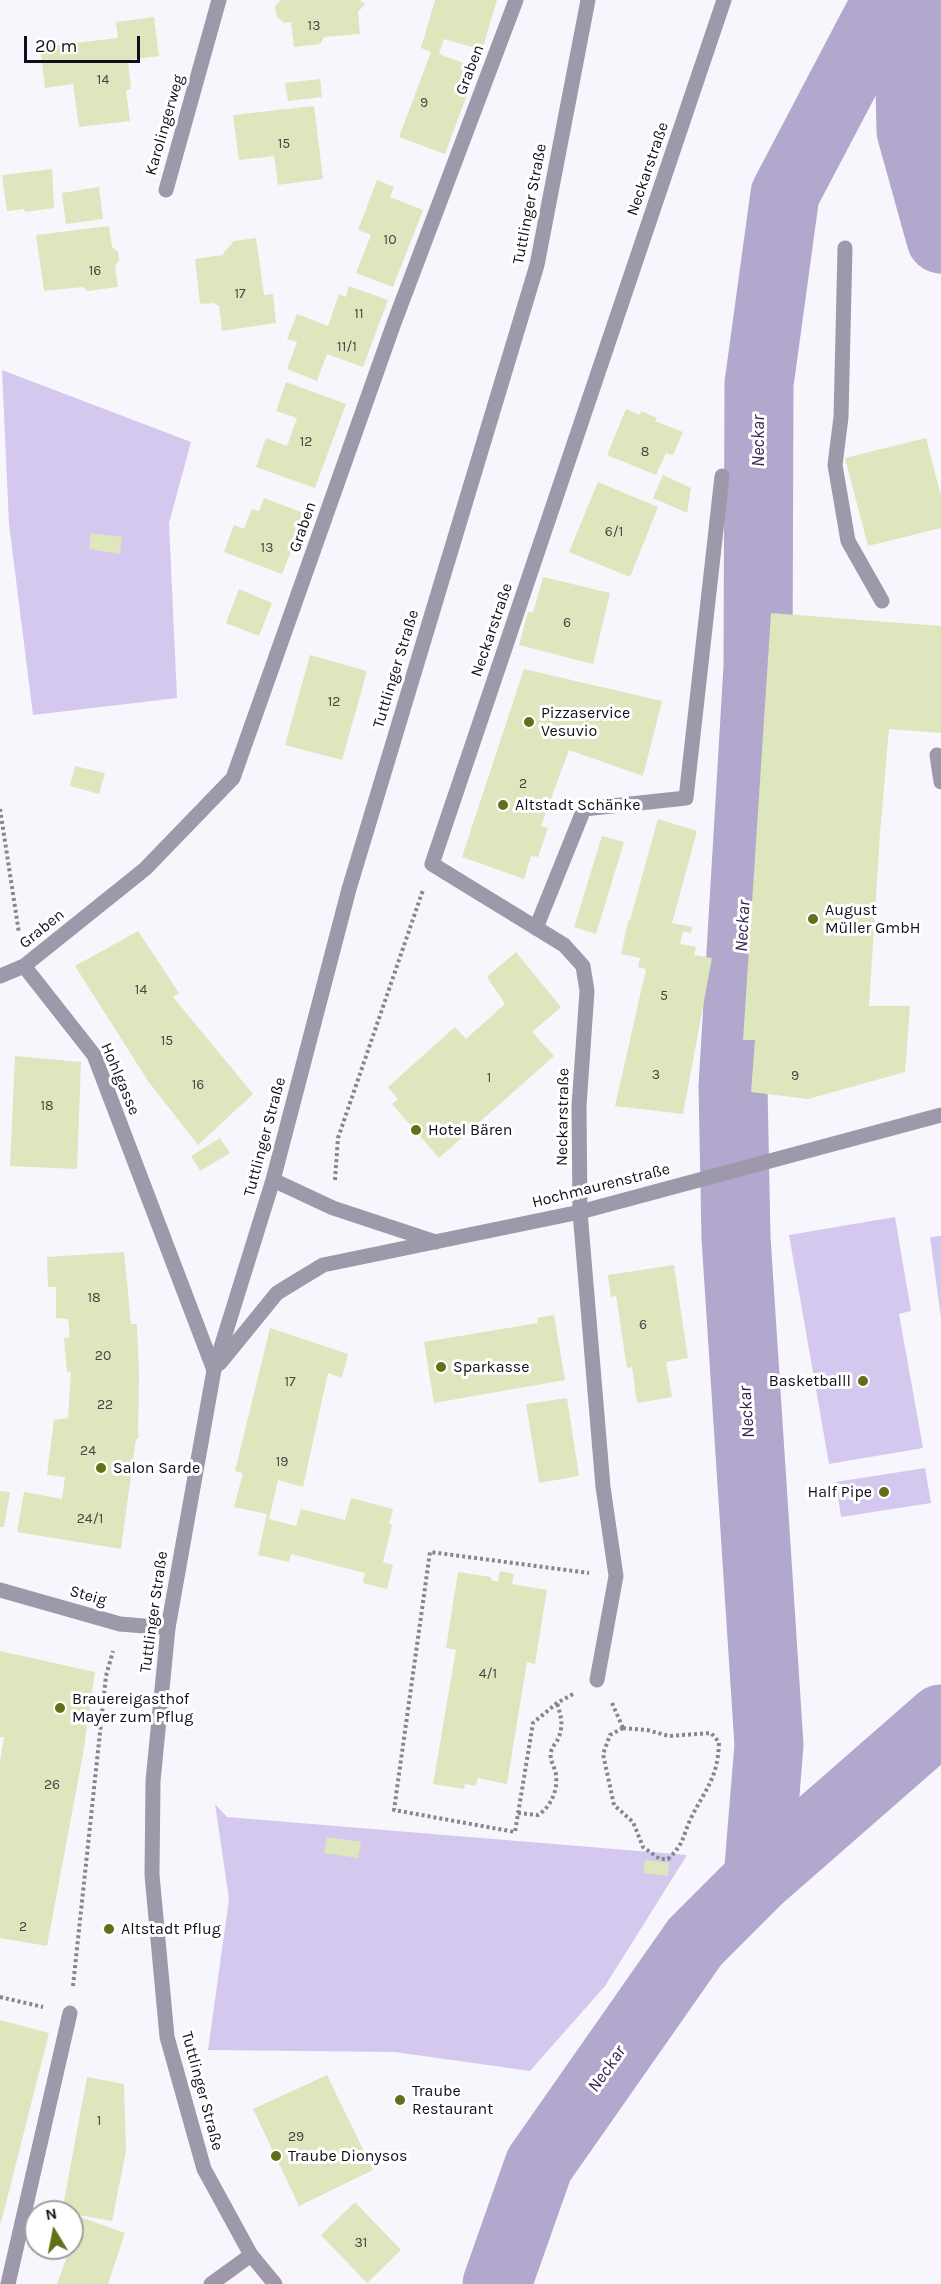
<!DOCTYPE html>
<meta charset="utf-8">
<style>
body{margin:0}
#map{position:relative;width:941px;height:2284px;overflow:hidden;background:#f8f6fd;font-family:Karla,sans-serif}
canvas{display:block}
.north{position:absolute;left:24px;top:2200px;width:60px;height:60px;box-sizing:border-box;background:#fff;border:2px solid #a19fa3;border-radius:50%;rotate:350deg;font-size:16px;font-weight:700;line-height:24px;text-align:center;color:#130f1a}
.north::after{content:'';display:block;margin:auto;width:21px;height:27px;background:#636f19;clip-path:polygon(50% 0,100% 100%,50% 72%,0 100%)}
.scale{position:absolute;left:24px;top:36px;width:116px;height:27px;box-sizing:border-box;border:3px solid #130f1a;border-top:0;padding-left:8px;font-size:18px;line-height:21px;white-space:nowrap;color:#130f1a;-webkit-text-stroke:4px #fff;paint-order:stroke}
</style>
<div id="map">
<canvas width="941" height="2284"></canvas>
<div class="north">N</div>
<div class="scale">20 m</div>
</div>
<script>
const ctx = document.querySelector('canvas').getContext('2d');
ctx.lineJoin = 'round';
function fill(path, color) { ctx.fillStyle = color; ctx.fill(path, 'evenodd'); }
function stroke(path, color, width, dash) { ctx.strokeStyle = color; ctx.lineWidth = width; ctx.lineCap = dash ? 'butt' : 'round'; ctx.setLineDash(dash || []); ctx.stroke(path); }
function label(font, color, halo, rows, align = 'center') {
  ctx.font = font + ' Karla,sans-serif'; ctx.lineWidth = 6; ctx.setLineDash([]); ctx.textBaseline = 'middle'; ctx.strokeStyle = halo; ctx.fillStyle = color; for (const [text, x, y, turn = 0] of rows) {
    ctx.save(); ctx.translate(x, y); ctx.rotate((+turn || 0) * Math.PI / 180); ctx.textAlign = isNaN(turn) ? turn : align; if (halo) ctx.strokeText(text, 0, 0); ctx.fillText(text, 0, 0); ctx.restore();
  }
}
fill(new Path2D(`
 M2,370L191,442L169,523L177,698L33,715L9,524Z
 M895,1217L911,1311L899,1314L923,1448L829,1464L789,1235Z
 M941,1236V1318L930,1237Z
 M925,1468L931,1503L841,1517L836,1482Z
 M215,1804L227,1817L687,1855L605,1986L530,2071L395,2052L208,2050L229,1899Z`), '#d4c8ee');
stroke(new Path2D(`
 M908,0L911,131L941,239
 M758,1879L769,1745L736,1238L733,1087L758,667L759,384L785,194L887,0
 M497,2284L539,2165L695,1942L758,1879L941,1719`), '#b2a7cc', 69);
fill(new Path2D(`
 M281,0H359L365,4L358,12L360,34L324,37L320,44L294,47L291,22L284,23L277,17L275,6Z
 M435,0H497L482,50L444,39L439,54L477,68L445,154L399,137L431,52L421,48Z
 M154,17L159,56L128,60L131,89L126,90L130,121L79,127L73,84L45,88L40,47L118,38L116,22Z
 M320,79L322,97L288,101L285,83Z
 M314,106L323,179L278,185L274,156L239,160L233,115Z
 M52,169L54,208L25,212L24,209L7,211L2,175Z
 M377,180L394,187L390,197L423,210L393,287L356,273L371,235L358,230Z
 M99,187L103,219L66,224L62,193Z
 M109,226L112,247L118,252L119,260L115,266L118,287L88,291L83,287L44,291L36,235Z
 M256,238L264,295L273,294L276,323L222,331L219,306L213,303L200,304L195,259L222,255L234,241Z
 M349,286L388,300L363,367L327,354L317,381L287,369L297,342L287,339L297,314L328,326L339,294L346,297Z
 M286,382L346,404L315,488L256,467L266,438L287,446L297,418L276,411Z
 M626,409L640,415L641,411L657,418L655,421L683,432L673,455L666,453L656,475L607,455Z
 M926,438L941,496V528L868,546L845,458Z
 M663,475L691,488L687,513L653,498Z
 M598,482L658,507L630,577L569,552Z
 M264,498L306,514L282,574L224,552L234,525L244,529L252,509L259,511Z
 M91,533L122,537L120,554L89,549Z
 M543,577L610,593L593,664L519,645L528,612L533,613Z
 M239,589L272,603L259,636L226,623Z
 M771,613L941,626V733L889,729L880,833L869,1006H910L905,1072L808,1099L751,1092L755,1040H743Z
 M310,655L367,671L342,760L285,745Z
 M524,669L662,701L643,776L569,750L541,826L548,828L538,857L531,856L524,879L462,857Z
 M75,766L105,773L99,794L70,786Z
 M658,819L697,831L672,923L692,927L691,933L683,931L680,944L696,947L694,955L712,958L683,1114L615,1106L646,969L638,967L640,958L621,954L628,921L630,920Z
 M602,836L624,842L596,934L574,927Z
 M138,931L179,993L173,997L253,1094L198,1145L148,1081L75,966Z
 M516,952L561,1007L532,1032L554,1056L439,1158L392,1104L398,1099L388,1087L455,1027L466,1039L505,1004L487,977Z
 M15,1056L81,1062L77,1169L10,1166Z
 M220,1138L230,1153L200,1171L191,1156Z
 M124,1252L131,1324H137L139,1375L138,1439H136L121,1549L17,1532L24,1492L62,1499L65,1477L47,1475L54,1420L68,1418L71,1372H67L64,1338L70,1337L68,1319L56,1318V1287H48L47,1257Z
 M674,1265L688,1358L666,1362L672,1397L637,1403L632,1367L627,1368L616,1296L611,1297L608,1275Z
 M554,1315L565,1380L434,1403L424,1342L538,1323L537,1318Z
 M270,1328L348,1354L342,1378L328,1373L303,1487L278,1480L269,1519L296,1526L301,1509L345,1520L351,1498L393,1509L389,1524L392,1525L383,1562L393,1565L387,1589L363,1583L365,1573L291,1554L289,1562L258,1555L267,1514L234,1507L243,1473L235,1471Z
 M567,1398L579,1476L539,1483L526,1404Z
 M0,1491L10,1492L4,1527H0Z
 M500,1571L514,1574L512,1584L547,1590L535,1664L527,1662L507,1784L478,1778L476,1786L465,1784L464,1789L433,1784L456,1650L446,1648L458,1572L491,1577V1580L498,1582Z
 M0,1651L95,1672L83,1754L47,1946L0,1938V1762L4,1737H0Z
 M327,1837L361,1842L358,1858L324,1853Z
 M645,1860L669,1863L668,1876L643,1873Z
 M0,2020L49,2033L1,2223H0Z
 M327,2075L373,2170L299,2206L253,2109Z
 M87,2077L124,2084L126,2151L112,2221L62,2212Z
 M355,2202L401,2250L367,2283L321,2235Z
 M80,2217L125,2233L108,2284H57L70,2248H72V2241Z`), '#dde6bd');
stroke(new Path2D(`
 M0,809L19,933
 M335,1180L338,1138L423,890
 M573,1694L557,1703L533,1723L515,1832L394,1810L430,1552L589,1573
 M612,1703L623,1728
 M623,1728L647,1730L669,1736L711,1733L719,1742C718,1778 706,1788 691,1818C682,1837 685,1843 668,1859H660L643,1847L633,1822L614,1805L603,1754L610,1735Z
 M518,1813L538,1815C551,1807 558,1790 556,1775C555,1767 549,1760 551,1752C552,1747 556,1743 558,1739C564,1725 561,1717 557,1703
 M73,1986L106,1676L113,1651
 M0,1997L43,2007`), '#88858e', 4, [3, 3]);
stroke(new Path2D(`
 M845,248L841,417L835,465L848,541L882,601
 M937,755L941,782
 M536,928L584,809L686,798L722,476
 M580,1212L603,1487L616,1576L597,1680`), '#9e99aa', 15);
stroke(new Path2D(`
 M166,190L219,0
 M24,966L94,1055L214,1370
 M0,976L24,966L145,869L233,778L394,323L516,0
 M580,1212L579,1106L587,991L583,966L564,945L432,864L724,0
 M0,1590L120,1624L168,1628
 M8,2284L70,2013`), '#9e99aa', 15);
stroke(new Path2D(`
 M273,1180L333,1208L436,1242
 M220,1363L277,1293L323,1265L580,1212L941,1115
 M211,2284L251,2255
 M275,2284L251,2255L204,2169L167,2037L152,1875L153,1781L168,1628L214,1370L273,1180L349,889L537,265L588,0`), '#9e99aa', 15);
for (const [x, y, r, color] of [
 [529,722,6,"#636f19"],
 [503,805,6,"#636f19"],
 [813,919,6,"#636f19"],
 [416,1130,6,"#636f19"],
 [441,1367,6,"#636f19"],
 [863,1381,6,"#636f19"],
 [101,1468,6,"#636f19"],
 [884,1492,6,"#636f19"],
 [60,1708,6,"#636f19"],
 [109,1929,6,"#636f19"],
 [400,2100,6,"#636f19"],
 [276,2156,6,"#636f19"]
]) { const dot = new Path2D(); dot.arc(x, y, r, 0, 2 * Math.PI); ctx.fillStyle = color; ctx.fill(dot); stroke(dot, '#fff', 2); }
label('14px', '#464543', null, [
 ["13",314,26],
 ["14",103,80],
 ["9",424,103],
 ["15",284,144],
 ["10",390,240],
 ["16",95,271],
 ["17",240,294],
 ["11",359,314],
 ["11/1",347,347],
 ["12",306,442],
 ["8",645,452],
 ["6/1",614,532],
 ["13",267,548],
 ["6",567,623],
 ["12",334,702],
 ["2",523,784],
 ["14",141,990],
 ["5",664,996],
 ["15",167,1041],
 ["3",656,1075],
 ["9",795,1076],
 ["1",489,1078],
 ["16",198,1085],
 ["18",47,1106],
 ["18",94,1298],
 ["6",643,1325],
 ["20",103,1356],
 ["17",290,1382],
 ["22",105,1405],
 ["24",88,1451],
 ["19",282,1462],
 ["24/1",90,1519],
 ["4/1",488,1674],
 ["26",52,1785],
 ["2",23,1927],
 ["1",99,2121],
 ["29",296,2137],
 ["31",361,2243]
]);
label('16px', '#130f1a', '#fff', [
 ["Graben",470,70,-69],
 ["Karolingerweg",165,125,-74],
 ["Neckarstraße",648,169,-71],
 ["Tuttlinger Straße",530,204,-79],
 ["Graben",303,527,-71],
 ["Neckarstraße",492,630,-71],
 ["Tuttlinger Straße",396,669,-73],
 ["Graben",42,929,-39],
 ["Hohlgasse",120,1079,67],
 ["Neckarstraße",563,1117,-89],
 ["Tuttlinger Straße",265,1137,-75],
 ["Hochmaurenstraße",601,1186,-14],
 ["Steig",88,1596,16],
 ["Tuttlinger Straße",154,1612,-82],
 ["Tuttlinger Straße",202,2091,75]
]);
label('16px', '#130f1a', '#fff', [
 ["Pizzaservice",541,713],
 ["Vesuvio",541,731],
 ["Altstadt Schänke",515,805],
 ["August",825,910],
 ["Müller GmbH",825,928],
 ["Hotel Bären",428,1130],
 ["Sparkasse",453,1367],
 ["Basketballl",851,1381,"right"],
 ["Salon Sarde",113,1468],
 ["Half Pipe",872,1492,"right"],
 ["Brauereigasthof",72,1699],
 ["Mayer zum Pflug",72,1717],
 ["Altstadt Pflug",121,1929],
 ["Traube",412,2091],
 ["Restaurant",412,2109],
 ["Traube Dionysos",288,2156]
], 'left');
label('italic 18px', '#362353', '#fff', [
 ["Neckar",759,441,-90],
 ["Neckar",743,926,-87],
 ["Neckar",747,1412,-94],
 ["Neckar",607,2069,-55]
]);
</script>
